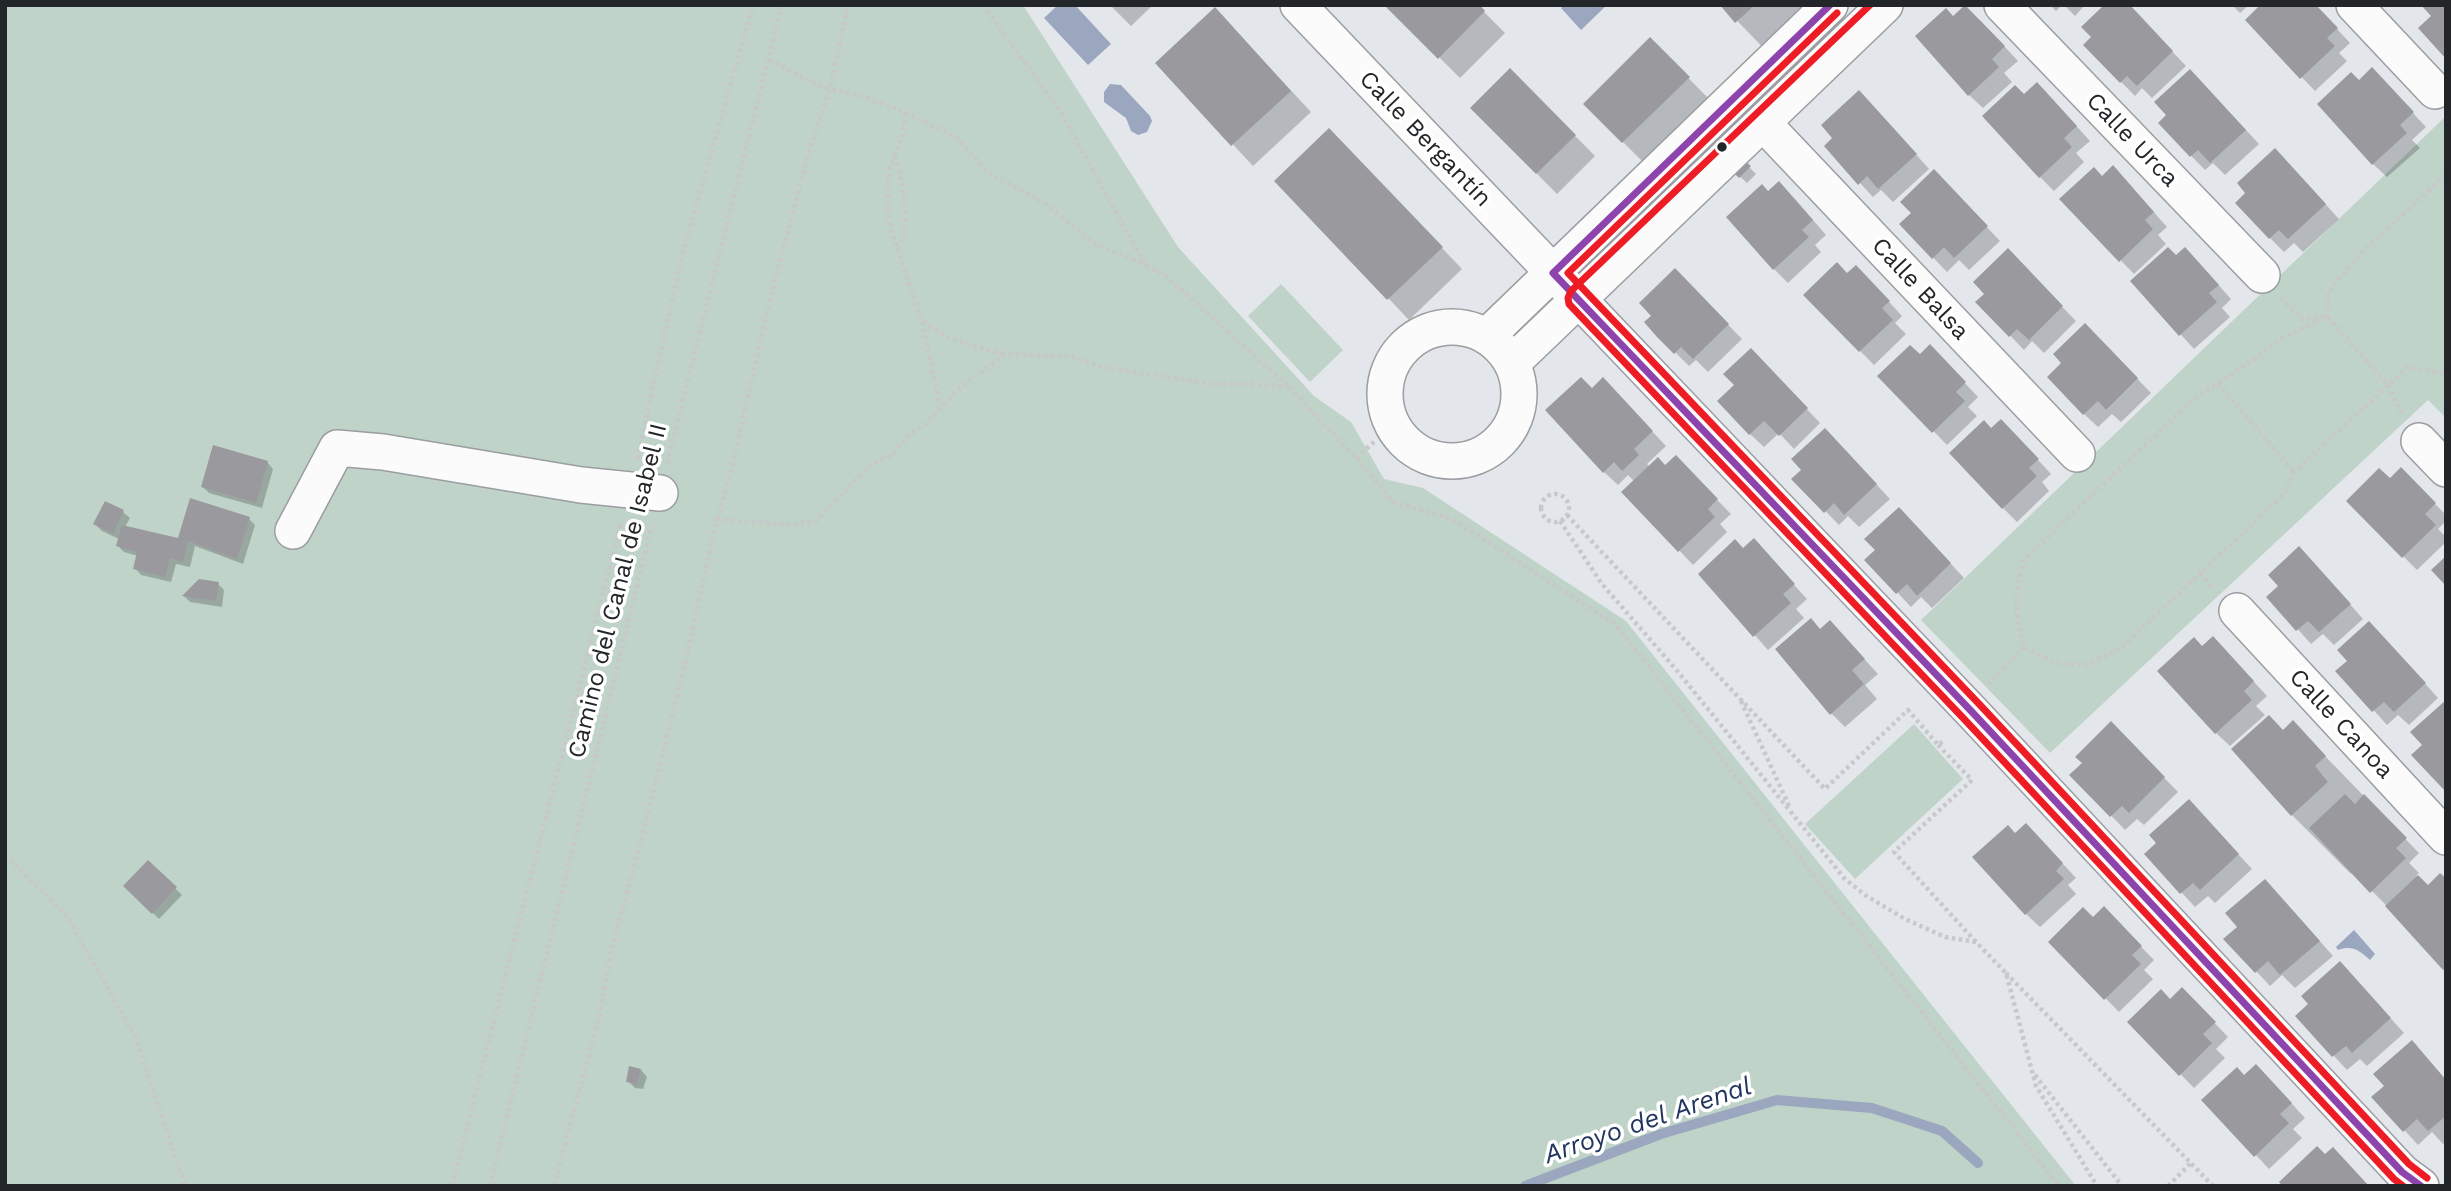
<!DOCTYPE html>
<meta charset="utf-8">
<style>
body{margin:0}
#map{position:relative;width:2451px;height:1191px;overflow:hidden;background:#e3e7ec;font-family:"Work Sans",sans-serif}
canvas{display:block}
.frame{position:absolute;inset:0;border:7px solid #232629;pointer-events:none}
</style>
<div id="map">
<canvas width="2451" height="1191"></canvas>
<div class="frame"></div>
</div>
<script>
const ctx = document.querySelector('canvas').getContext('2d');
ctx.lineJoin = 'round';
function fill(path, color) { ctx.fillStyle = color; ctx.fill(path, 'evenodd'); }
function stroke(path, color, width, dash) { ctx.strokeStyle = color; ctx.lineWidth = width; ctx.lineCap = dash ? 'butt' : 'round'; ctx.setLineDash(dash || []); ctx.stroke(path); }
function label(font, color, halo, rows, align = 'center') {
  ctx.font = font + ' "Work Sans",sans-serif'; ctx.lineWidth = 7; ctx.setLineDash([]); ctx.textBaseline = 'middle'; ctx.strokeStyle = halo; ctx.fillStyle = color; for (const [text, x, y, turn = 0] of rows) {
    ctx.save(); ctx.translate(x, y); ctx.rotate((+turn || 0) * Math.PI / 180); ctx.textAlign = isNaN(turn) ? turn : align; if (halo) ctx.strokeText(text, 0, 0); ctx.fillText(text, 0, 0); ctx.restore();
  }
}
fill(new Path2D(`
 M5,5H1023L1178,247L1314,396L1351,422L1384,479L1423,488L1626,621L2076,1186H5Z
 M2446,116V418L2428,400L2050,753L1921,620Z
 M1281,284L1343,350L1310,382L1248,316Z
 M1914,724L1963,779L1855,879L1805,824Z`), '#bfd3c8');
fill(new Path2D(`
 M1058,5H1075L1111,44L1088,65L1044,18Z
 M1564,5H1607L1581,30L1561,8Z
 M1110,84L1121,85L1150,116L1152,121L1147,132L1138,135L1131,131L1126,118L1104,102V92Z
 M2354,930L2375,954L2370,960C2359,950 2352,945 2338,950L2336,947Z`), '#9ba7bf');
fill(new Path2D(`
 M1110,5H1153L1131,26Z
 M1387,5H1477L1505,33L1460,78Z
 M1722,5H1833L1774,59Z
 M2050,5H2062L2056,11Z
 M2064,5H2085L2075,16Z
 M2128,5L2186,66L2152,98L2142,88L2135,96L2085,45Z
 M2232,5H2249L2240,13Z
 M2315,5L2350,43L2339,53L2347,61L2315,91L2247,20Z
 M1953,18L1980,20L2018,61L2004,73L2012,82L1983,108L1969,95Z
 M1235,30L1311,112L1253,166L1157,63Z
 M1650,39L1709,99L1644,163L1585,104Z
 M1510,70L1595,156L1557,194L1472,108Z
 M2359,82L2386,84L2426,127L2412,140L2420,148L2387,177L2373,164Z
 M2204,85L2259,144L2225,175L2213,163L2205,170L2160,124Z
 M2024,96L2051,98L2090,141L2076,153L2084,162L2054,191L2040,177Z
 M1873,106L1929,169L1893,202L1881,190L1873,197L1860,183Z
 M1350,151L1462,269L1409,320L1277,181Z
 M1746,164L1756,174L1747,183L1737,174Z
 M2289,164L2339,219L2303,252L2294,243L2284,252L2270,238Z
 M2127,182L2167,227L2158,235L2166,244L2134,274L2061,199Z
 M1947,185L2000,241L1969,270L1959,260L1947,272L1901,224Z
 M1769,193L1793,197L1826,235L1815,245L1821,252L1788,283L1774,269Z
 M2008,251L2076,321L2044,353L2032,341L2024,350L1978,302L1986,294Z
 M2199,263L2231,299L2222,308L2230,317L2194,349L2133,282Z
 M1675,270L1742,339L1708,372L1696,360L1689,366L1659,336L1653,316Z
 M1848,275L1870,281L1902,316L1895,323L1906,334L1874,365L1805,295Z
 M2099,339L2151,393L2121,422L2112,414L2098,427L2084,414Z
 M1751,350L1820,423L1794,449L1779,433L1764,447L1750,434L1736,385Z
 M1920,356L1943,360L1978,397L1968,407L1977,416L1947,445L1880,376Z
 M1592,391L1617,394L1666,446L1647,464L1650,467H1666L1676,458L1731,514L1720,524L1727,532L1693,565L1624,492L1635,482L1628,475L1618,485L1604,472Z
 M1991,430L2015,435L2051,474L2042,482L2049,491L2017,522L2003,508Z
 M1839,444L1890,499L1859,527L1848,516L1839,525L1794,479Z
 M267,462L273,469L262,508L209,493L203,487Z
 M2401,470L2446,515V521L2438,529L2446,537V542L2417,570L2348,501L2389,480Z
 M123,512L130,518L125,527L179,540L249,519L255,525L243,564L195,546L190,567L176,564L171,582L141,575L135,568L138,556L124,552L118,546L119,539L102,531L95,524Z
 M1913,523L1964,578L1932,608L1921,597L1911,607L1867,560Z
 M1744,550L1767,555L1807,599L1796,609L1804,618L1768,650L1700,574Z
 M2313,562L2363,619L2334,645L2323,634L2311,644L2269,597Z
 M218,584L224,590L222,607L190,602L184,596Z
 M1821,631L1844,637L1878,674L1865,685L1877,699L1845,727L1831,713Z
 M2383,637L2438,698L2409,725L2398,715L2387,725L2338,671Z
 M2203,648L2226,652L2267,696L2256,706L2265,715L2230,746L2216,733Z
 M2111,723L2178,792L2144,825L2137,819L2125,830L2072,775L2084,763Z
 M2293,723L2419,853L2409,863L2419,873L2416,876L2428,887L2446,881V970L2386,905L2353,872L2351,874L2292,815L2283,731Z
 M2202,815L2252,869L2215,903L2208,896L2195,907L2146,854Z
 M2015,835L2040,839L2076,878L2068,885L2076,894L2040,927L2026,914Z
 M148,862L182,895L159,919L126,886Z
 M2279,895L2333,956L2295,988L2282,975L2270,986L2226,939Z
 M2104,909L2154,960L2144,970L2153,979L2119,1012L2051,942L2093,920Z
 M2354,978L2404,1033L2367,1066L2360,1059L2347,1070L2297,1016Z
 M2182,989L2228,1037L2216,1049L2225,1058L2194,1088L2130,1022L2170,1001Z
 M2425,1056L2446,1080V1142L2443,1144L2432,1132L2418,1145L2374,1097Z
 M641,1070L647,1077L643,1089L635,1088L628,1081Z
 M2244,1078L2270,1080L2305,1118L2293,1129L2302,1138L2269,1169L2204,1100Z`), '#0003');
stroke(new Path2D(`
 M1525,1186L1661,1134L1777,1100L1872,1108L1942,1131L1978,1163`), '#9ba7bf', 10);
fill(new Path2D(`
 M1384,5H1480L1485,11L1438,59Z
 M1720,5H1755L1735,23Z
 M1965,5L2005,46L1992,59L1999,67L1968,96L1915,36L1946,8L1953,16Z
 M2104,5H2130L2173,51L2137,86L2127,76L2120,83L2083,45L2091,37L2081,27Z
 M2260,5H2316L2338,28L2327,38L2335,46L2300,79L2245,20Z
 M2421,5H2446V59L2418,28L2431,16Z
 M1215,7L1291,91L1231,146L1155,63Z
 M1650,37L1690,77L1622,143L1583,104Z
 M2372,67L2414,112L2400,125L2407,133L2372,165L2317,104L2351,72L2359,80Z
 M1510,68L1576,135L1536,174L1470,108Z
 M2190,69L2246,130L2210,163L2198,150L2190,157L2158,123L2166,115L2154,102Z
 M2037,82L2077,126L2064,138L2072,147L2039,178L1982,116L2015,85L2024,94Z
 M1859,90L1917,154L1878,189L1867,176L1858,185L1824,146L1832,138L1821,125Z
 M1329,128L1443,247L1387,300L1274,181Z
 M2275,148L2326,204L2288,239L2279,230L2269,239L2235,203L2245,193L2237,183Z
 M1746,162L1751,166L1739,178L1735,174Z
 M2113,165L2154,212L2145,220L2153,229L2119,262L2059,199L2094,167L2102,176Z
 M1934,169L1988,226L1954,258L1944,247L1932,259L1899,224L1911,213L1900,202Z
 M1779,181L1813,220L1802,230L1809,237L1773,270L1726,217L1762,184L1768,191Z
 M2168,247L2176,255L2185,247L2219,285L2209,293L2217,302L2179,336L2130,281Z
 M2008,248L2063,306L2029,340L2017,329L2009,337L1975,302L1984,294L1973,282Z
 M1837,262L1847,273L1856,265L1890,301L1882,308L1893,320L1859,352L1803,295Z
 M1675,268L1729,324L1693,359L1681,347L1674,354L1657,337L1644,322L1651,316L1639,303Z
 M2085,323L2138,378L2106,410L2098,401L2083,415L2047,377L2061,363L2053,354Z
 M1930,344L1966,382L1956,392L1965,401L1932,433L1877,376L1910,345L1920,354Z
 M1751,348L1808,408L1779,436L1764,421L1749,435L1717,401L1734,385L1723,374Z
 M1581,377L1592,388L1603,377L1653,431L1634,449L1639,455L1622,471L1614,462L1603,473L1545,410Z
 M2001,419L2039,459L2029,468L2037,476L2002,509L1949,453L1984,420L1991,428Z
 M1825,428L1877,484L1844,515L1834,503L1824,513L1791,479L1801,470L1791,459Z
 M213,445L268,461L256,503L201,487Z
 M1676,455L1718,499L1708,509L1715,517L1678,552L1621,492L1658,457L1665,465Z
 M2401,467L2436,503L2425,514L2436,525L2402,558L2346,501L2379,468L2390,478Z
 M190,498L250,517L237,559L188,541L183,562L170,558L165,577L133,569L137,552L116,546L122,525L178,538Z
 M105,501L124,510L113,534L93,524Z
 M1899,507L1951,563L1917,596L1907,584L1896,594L1864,560L1875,550L1864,539Z
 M1754,538L1795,584L1783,594L1791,603L1753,637L1698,574L1735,539L1743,548Z
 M2299,546L2351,604L2319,632L2308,621L2296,631L2266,597L2278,586L2268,575Z
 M2446,556V586L2431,570Z
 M199,579L219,582L216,601L182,596Z
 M1811,618L1820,629L1830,620L1865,659L1852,670L1864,684L1830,715L1775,649Z
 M2369,621L2426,683L2394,712L2384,702L2372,712L2335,671L2347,661L2337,650Z
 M2213,636L2254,681L2244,691L2252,700L2215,734L2157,671L2194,637L2202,646Z
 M2446,700V790L2445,791L2411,755L2422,745L2410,732Z
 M2269,715L2283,730L2293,720L2326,756L2315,766L2328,782L2291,816L2231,749Z
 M2111,721L2165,777L2129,813L2122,806L2110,817L2069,775L2082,763L2075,757Z
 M2345,794L2355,804L2364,794L2407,838L2396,848L2406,858L2370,893L2309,828Z
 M2189,799L2239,854L2200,890L2193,883L2180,894L2144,854L2156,843L2149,835Z
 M2026,823L2063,863L2056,871L2064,879L2025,915L1972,857L2008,825L2015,833Z
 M148,860L177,887L152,914L123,886Z
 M2440,873L2446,878V967L2443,970L2385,906L2418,875L2428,885Z
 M2265,879L2320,941L2280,975L2268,961L2255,973L2223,939L2237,927L2225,913Z
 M2104,906L2142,946L2132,955L2141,964L2104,1000L2048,942L2083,907L2093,917Z
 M2340,961L2391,1018L2352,1053L2346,1046L2332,1057L2295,1016L2308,1004L2301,996Z
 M2182,987L2216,1022L2203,1034L2212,1043L2179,1076L2127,1022L2161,989L2170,999Z
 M2412,1040L2446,1080V1116L2428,1131L2417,1119L2403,1132L2371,1097L2384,1086L2373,1074Z
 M2256,1064L2292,1103L2280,1114L2289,1123L2254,1157L2201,1100L2237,1067L2244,1075Z
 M629,1066L641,1069L637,1084L626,1082Z
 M2317,1146L2325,1154L2333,1147L2369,1186H2282L2279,1182Z`), '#9a9a9e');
const minor = new Path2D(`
 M1298,5L1973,713L2402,1172L2421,1186
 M2002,5L2262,275
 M2354,5L2435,91
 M1763,123L2077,454
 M1385 394a67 67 0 1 1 134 0a67 67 0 1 1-134 0Z
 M1487,336L1830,5
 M1512,363L1885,5
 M2419,441L2446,469
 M293,531L337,448L383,452L581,485L660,493
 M2237,611L2446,837`);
stroke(minor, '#9b9da1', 38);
stroke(new Path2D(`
 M983,5L1060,111L1146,266L1166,276L1289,387L1356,458L1393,502L1452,519L1616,625L2059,1186
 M769,60L801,77L830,89L858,95L905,112L956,137L987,172L1046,204L1093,243L1146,265
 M905,113C907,135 896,146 891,166C886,185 888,207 890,227L921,319C943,340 976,347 1005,354
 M895,156C903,185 912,220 898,249
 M2446,175L2359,255L2328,293L2327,316L2279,340L2259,356L2195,398L2024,559C2014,594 2014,612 2024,647L2055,663L2087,665L2122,647L2284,494L2294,472L2408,367L2446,374
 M2281,298L2302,319L2327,316L2388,385L2402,415
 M922,322L940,405
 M2218,383L2294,472
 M1356,458L1374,442
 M637,459L681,260L753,5
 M667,463L782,5
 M1541 508a14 14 0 1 1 28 0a14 14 0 1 1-28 0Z
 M1567,515L1825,789L1908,710L1938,745L1945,740
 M717,519L794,525L817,520L869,466L893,454L911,434L925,424L961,387L1006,354L1074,357L1102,367L1212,384H1250L1288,387
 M1560,521L1602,584L1679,673L1844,878L1865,895L1905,919L1945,937L1976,942L2006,973L2036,1086L2097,1186
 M2200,573L2214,588
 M1988,684L2024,647
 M1741,701L1790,808
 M1938,745L1972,780L1894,852L1976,942
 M5,855L67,916L136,1038L185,1186
 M2006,973L2213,1186
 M2035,1075L2122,1186
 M452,1186L621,522
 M490,1186L652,525
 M554,1186L600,1013L611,951L642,838L686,659L714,532L732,467L768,308L807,158L830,89L848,5
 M2168,1186L2191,1163`), '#c8c8ca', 4.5, [3.5, 3.5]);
stroke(minor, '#fbfbfc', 35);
stroke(new Path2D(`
 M1830,5L1553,273L1973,713L2402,1172L2421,1186`), '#8e44ad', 7);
stroke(new Path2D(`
 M1870,5L1571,291L1568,298L1569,304L1965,720L2394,1179L2403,1186`), '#ee1c25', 7);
stroke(new Path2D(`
 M1837,13L1568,273L1981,706L2409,1164L2427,1178`), '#ee1c25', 7);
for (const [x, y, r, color] of [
 [1722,147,6,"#232629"]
]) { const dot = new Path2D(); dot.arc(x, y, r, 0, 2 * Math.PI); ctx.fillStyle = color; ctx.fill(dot); stroke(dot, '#fff', 2.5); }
label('24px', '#232629', '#fff', [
 ["Calle Bergantín",1425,139,46],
 ["Calle Urca",2132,140,46],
 ["Calle Balsa",1920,289,47],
 ["Camino del Canal de Isabel II",618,591,-76],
 ["Calle Canoa",2341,724,47]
]);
label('italic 26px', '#223560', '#fff', [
 ["Arroyo del Arenal",1648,1121,-19]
]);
</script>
